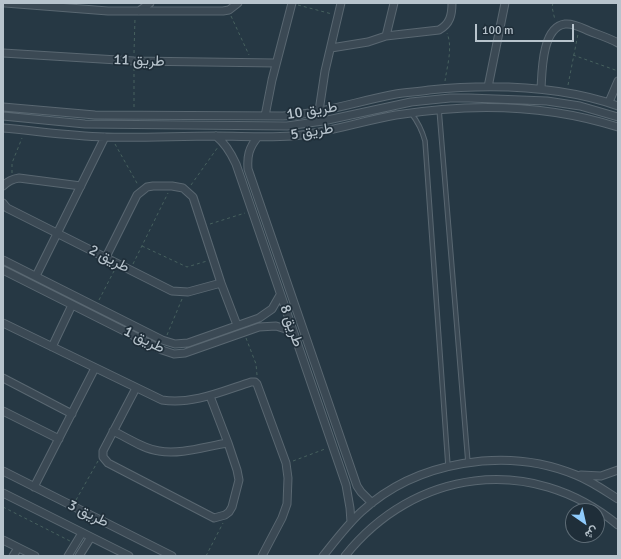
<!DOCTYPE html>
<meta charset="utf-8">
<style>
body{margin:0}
#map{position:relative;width:621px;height:559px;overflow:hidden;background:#263844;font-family:Signika,Vazirmatn,sans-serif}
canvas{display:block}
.frame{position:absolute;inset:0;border:4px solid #b8c4cd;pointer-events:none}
.north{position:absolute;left:565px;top:503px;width:40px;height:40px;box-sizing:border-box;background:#1f2e39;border:1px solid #5c6a74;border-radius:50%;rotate:146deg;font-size:11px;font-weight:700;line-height:16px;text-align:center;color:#b8c4cd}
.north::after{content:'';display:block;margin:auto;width:14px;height:18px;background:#8fcbfc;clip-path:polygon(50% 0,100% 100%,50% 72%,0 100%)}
.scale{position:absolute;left:475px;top:24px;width:99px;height:18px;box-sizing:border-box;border:2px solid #b8c4cd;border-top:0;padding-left:5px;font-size:12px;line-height:14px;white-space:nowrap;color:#b8c4cd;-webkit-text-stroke:3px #1f2e39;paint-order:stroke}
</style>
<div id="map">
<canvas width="621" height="559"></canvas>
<div class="frame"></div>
<div class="north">ش</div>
<div class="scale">100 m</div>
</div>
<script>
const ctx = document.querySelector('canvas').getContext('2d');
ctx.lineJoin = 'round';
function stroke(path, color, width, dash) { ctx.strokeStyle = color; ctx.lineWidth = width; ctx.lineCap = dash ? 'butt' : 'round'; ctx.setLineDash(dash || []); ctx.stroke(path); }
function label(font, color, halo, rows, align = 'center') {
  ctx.font = font + ' Signika,Vazirmatn,sans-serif'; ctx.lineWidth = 3.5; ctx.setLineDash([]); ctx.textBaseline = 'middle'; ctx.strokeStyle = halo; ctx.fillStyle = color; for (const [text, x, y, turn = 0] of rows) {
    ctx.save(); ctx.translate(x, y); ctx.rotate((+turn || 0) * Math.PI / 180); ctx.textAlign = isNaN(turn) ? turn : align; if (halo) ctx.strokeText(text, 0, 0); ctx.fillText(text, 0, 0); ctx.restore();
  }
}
const lane = new Path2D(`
 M439,109L468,463
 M411,113C418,122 422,130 425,141L448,466`);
const street = new Path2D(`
 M5,3L108,11H223L229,10L238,3
 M139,11L150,3
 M386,36L394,3
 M331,48L368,42L386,36L439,30C450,24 452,15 452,3
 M3,53L134,61L276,63
 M488,87L505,3
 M541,89C542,71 542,27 565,24C574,23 582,28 589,31C599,35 609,38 618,43
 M609,102L618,81
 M3,107L95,115L283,116C321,114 358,101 396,94C407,92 418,92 429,90C491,84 558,85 618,106
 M319,111L325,71L341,3
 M3,116L85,124L287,126L323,121L411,102L450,98H469L547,101L580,106L618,117
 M265,116L272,80L292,3
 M3,128C37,131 71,136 105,137C142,138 178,136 215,136C241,136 266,138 292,136C328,133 361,121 396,115C470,103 546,104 618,127
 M216,136C226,144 231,153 236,164L346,485L350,508L351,522
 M257,138C249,148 247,156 248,169L357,486L361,492L372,503
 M3,186C8,181 12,179 19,178L81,186
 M3,203L7,208L172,291L188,292L221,283
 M106,257L137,195L147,187L153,186H172L183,188L193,197L221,283L237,325
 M3,260L162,340L175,344L188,343L259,318L272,309L280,295
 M3,270L162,350L174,354L185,353L259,327L276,326L292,331
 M36,276L105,137
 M3,323L162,400C192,405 223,391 251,382H255L257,384L286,463L288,478L287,504L282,518L262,556
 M52,347L72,305
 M3,378L72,414
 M136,388L103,451V457L108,463L214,518L225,515L229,512L232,507L239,480L237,470L228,443L210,396
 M3,411L59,439
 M113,431C128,438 143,449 159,451C180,455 207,446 228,443
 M3,471L172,556
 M581,475L601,476L618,470
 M34,487L95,368
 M3,493L129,556
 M3,540L35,556
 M13,556L18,548
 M68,556L82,533
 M79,556L91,537
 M323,556C335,541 347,525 361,512C416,461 506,446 576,475C591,481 604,490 618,499
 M345,556C414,469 531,453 618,525`);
stroke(lane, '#596771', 5.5);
stroke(street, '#596771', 9);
stroke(new Path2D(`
 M553,3L552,7L555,20
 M298,5L332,14
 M231,16L249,55
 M134,53L135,18
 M573,55L618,71
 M445,81C447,66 453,48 447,33
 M568,85L578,34
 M134,107V68
 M115,144L138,185
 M12,173V163L22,138
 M191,185L218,147
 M210,224L245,213
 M142,246L187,267L207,261
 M133,264L168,193
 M99,300L114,271
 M167,335L182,299
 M246,338L256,364L257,375
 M293,461L325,449
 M76,500L98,461
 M3,507L70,541
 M206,556L223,523`), '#47615f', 1, [3, 3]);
stroke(lane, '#3b4954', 3.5);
stroke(street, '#3b4954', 7);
label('15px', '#b8c4cd', '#1f2e39', [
 ["طريق 11",139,61,2],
 ["طريق 10",312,111,-9],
 ["طريق 5",312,132,-9],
 ["طريق 2",109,259,27],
 ["طريق 8",291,326,71],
 ["طريق 1",144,340,26],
 ["طريق 3",88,514,26]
]);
</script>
